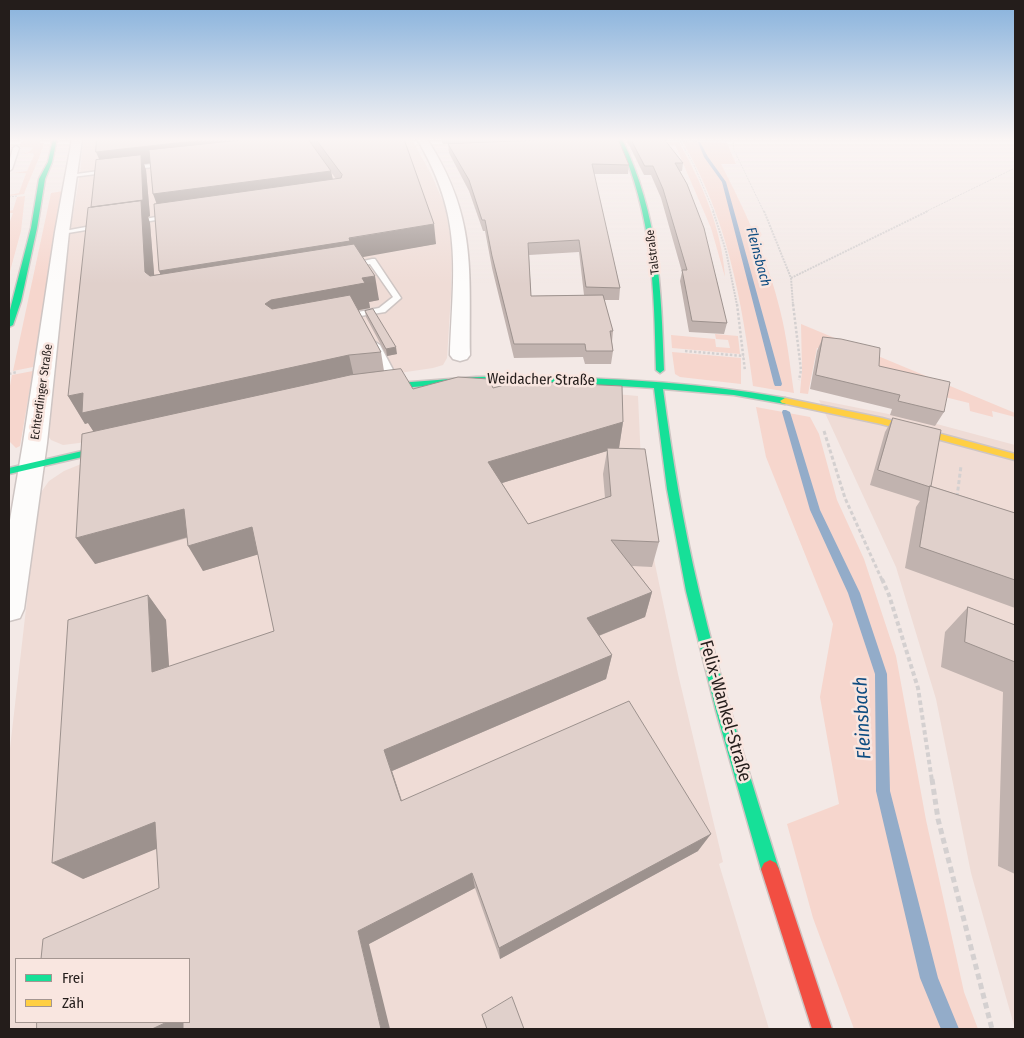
<!DOCTYPE html>
<meta charset="utf-8">
<style>
body{margin:0}
#map{position:relative;width:1024px;height:1038px;overflow:hidden;background:#f3e9e6;font-family:"Fira Sans Condensed",sans-serif}
canvas{display:block}
.frame{position:absolute;inset:0;border:10px solid #241d1b;pointer-events:none}
.legend{position:absolute;left:15px;top:958px;width:175px;height:65px;box-sizing:border-box;background:#f9e6e0;border:1px solid #a49691;margin:0;padding:6px 9px;list-style:none;font-size:15px;color:#241d1b}
.legend li{display:flex;align-items:center;gap:10px;height:25px}
.legend b{width:25px;border:1px solid #a49691}
</style>
<div id="map">
<canvas width="1024" height="1038"></canvas>
<div class="frame"></div>
<ul class="legend">
<li><b style="height:6px;background:#16e098"></b>Frei</li>
<li><b style="height:6px;background:#ffcf43"></b>Zäh</li>
</ul>
</div>
<script>
const ctx = document.querySelector('canvas').getContext('2d');
ctx.lineJoin = 'round';
function fill(path, color) { ctx.fillStyle = color; ctx.fill(path, 'evenodd'); }
function stroke(path, color, width, dash) { ctx.strokeStyle = color; ctx.lineWidth = width; ctx.lineCap = dash ? 'butt' : 'round'; ctx.setLineDash(dash || []); ctx.stroke(path); }
function label(font, color, halo, rows, align = 'center') {
  ctx.font = font + ' "Fira Sans Condensed",sans-serif'; ctx.lineWidth = 5; ctx.setLineDash([]); ctx.textBaseline = 'middle'; ctx.strokeStyle = halo; ctx.fillStyle = color; for (const [text, x, y, turn = 0] of rows) {
    ctx.save(); ctx.translate(x, y); ctx.rotate((+turn || 0) * Math.PI / 180); ctx.textAlign = isNaN(turn) ? turn : align; if (halo) ctx.strokeText(text, 0, 0); ctx.fillText(text, 0, 0); ctx.restore();
  }
}
fill(new Path2D(`
 M83,139H412L432,176L445,206L452,245L451,294L447,358L443,365L433,368L379,376L305,390L79,443L63,445L51,440L45,432L70,231L80,174Z
 M489,386L539,387L638,396L641,462L655,564L678,674L723,862L719,864L769,1029H9V757L39,495L49,481L64,471L86,462ZM16,959H189V1022H16Z
 M819,400L933,423L1015,445V1029L971,873L936,699L896,567Z`), '#efdcd6');
fill(new Path2D(`
 M23,139H40V143H44C39,161 30,177 24,194L9,196V195L19,193L26,173H13L27,171L34,155L33,153L21,154L29,152L33,148L19,147Z
 M626,141L679,142C702,183 722,229 725,277L711,228L675,145H628Z
 M682,141L727,143L736,164H721C744,208 769,262 780,310C787,337 790,366 794,393L753,386C742,301 727,216 682,141Z
 M63,191L33,367L13,371L51,193Z
 M25,196L21,231L9,275V224L13,213H9V211L13,210L17,197Z
 M801,324L1015,413V417L992,411L993,417L970,411L969,403L896,385L874,377L875,361L817,348L808,394L800,393L802,370Z
 M715,334L738,336L740,354L672,348L671,335L715,339L716,347L730,348L728,340L716,339Z
 M672,352L741,358V384L680,377L675,374Z
 M33,371L20,446L16,448L9,441V391L12,375Z
 M756,407L810,417L819,434L837,500L864,559L896,656L926,820L964,992L978,1029H854L813,918L787,824L839,804L820,697L833,624L766,457Z`), '#f6d6cd');
fill(new Path2D(`
 M698,142H700L708,157L726,182L782,384L781,386H775L774,384L722,182L704,157Z
 M783,410H786L790,412L820,510L860,593L887,674L890,791L938,978L959,1029H941L920,978L876,791L875,674L848,593L810,510L782,412Z`), '#93acc9');
const lane = new Path2D(`
 M16,146L19,148L12,169L9,171V162L13,148Z
 M151,164L153,167L72,177L69,175Z
 M172,214L174,215V217L132,224L129,222Z
 M102,224L105,226L104,227L62,234L59,232Z
 M372,259H375L401,298L385,312L342,319V315L379,308L393,297L370,264L351,267L347,265Z
 M375,342L380,345L401,385L399,387L396,388L391,385L370,345Z`);
const street = new Path2D(`
 M72,139H82L69,232L47,443L24,609L20,618L9,621V526L23,443L55,232Z
 M417,139H427C477,217 469,268 470,355L467,359L460,361L453,359L450,355C453,269 464,218 417,139Z`);
const fast = new Path2D(`
 M53,139H57L52,162L45,179L37,228L21,301L13,325L9,327V314L31,228L39,179L48,162Z
 M618,139H622C659,216 661,287 664,370L660,373L656,370C654,287 653,216 618,139Z
 M476,377C579,376 684,380 785,398L790,401L785,404L734,395L663,389C672,457 683,524 699,591C721,685 750,777 779,869L776,875L770,878L764,875L761,869L716,711L686,591L667,489L654,388C560,382 467,380 373,391L369,388L373,385Z
 M117,443L121,444L122,446L121,448L9,474V468Z`);
const slow = new Path2D(`
 M785,398L882,418L1015,454V460L881,424L782,403L780,401Z`);
const jam = new Path2D(`
 M770,860L776,863L779,869L832,1029H812L761,869L764,863Z`);
stroke(lane, '#cec5c3', 3);
stroke(street, '#cec5c3', 3);
stroke(fast, '#cec5c3', 3);
stroke(slow, '#cec5c3', 3);
stroke(jam, '#cec5c3', 3);
stroke(new Path2D(`
 M679,139L694,165L714,212
 M733,139L734,150L764,212
 M662,141H733
 M9,197L17,196
 M925,212L1015,168`), '#d4d0d0', 1, [2, 1]);
stroke(new Path2D(`
 M713,211L726,251L737,305
 M764,211L791,278L793,305
 M791,278L928,211`), '#d4d0d0', 2, [2, 1]);
stroke(new Path2D(`
 M737,304L745,371
 M793,304L801,370L799,380
 M685,351L744,356
 M9,374L17,372`), '#d4d0d0', 2.5, [2.5, 2]);
stroke(new Path2D(`
 M824,431L845,498L882,580
 M957,497L961,466`), '#d4d0d0', 3, [4, 2.5]);
stroke(new Path2D(`
 M882,579L889,595L918,688L932,781`), '#d4d0d0', 4, [4.5, 3]);
stroke(new Path2D(`
 M932,779L938,819L992,1029`), '#d4d0d0', 5, [6, 4]);
fill(lane, '#fdfcfb');
fill(street, '#fdfcfb');
fill(fast, '#16e098');
fill(slow, '#ffcf43');
fill(jam, '#f24e42');
fill(new Path2D(`
 M97,139H404L436,244L362,256L379,300L369,302L370,308L358,310L381,352L384,371L413,389L493,388L623,422L619,448H616L659,542L652,567L632,566L652,592L645,617L599,636L612,655L606,679L392,771L402,801L698,851L500,959L475,888L369,944L159,888L157,848L83,879L148,595L166,620L169,667L274,631L258,554L203,571L187,538L95,564L94,432L88,423L85,424L68,396L92,208L100,160ZM150,163L156,203L160,274L154,275L150,223L148,217L150,216L146,170L144,164ZM331,172L336,179H333ZM607,451L603,474L605,498L528,524L502,483Z
 M441,139H618L629,165L628,174H594L620,288L619,300H604L613,331L612,342L613,351L611,364H585L583,357L514,358L492,268L485,231H483L469,191L449,153L448,144L530,141L443,144ZM579,252L584,295L531,296L529,255Z
 M626,139H664L683,163L682,171H680L727,323L724,334L689,332L680,281L682,272L661,198L651,175H644Z
 M365,311L397,354L387,356L366,317Z
 M823,337L879,366L944,412L935,426L890,415L892,409L810,389L817,351Z
 M893,418L931,486L1015,513V608L905,568L916,507L920,501L870,485L885,432Z
 M968,607L1015,625V874L998,866L1003,692L941,667L945,632Z`), '#c1b3af');
fill(new Path2D(`
 M212,139H311L312,144L144,164L146,170L150,216L148,217L150,223L156,297L91,207L103,168L96,152Z
 M331,171L335,191L161,215L153,194Z
 M434,224L436,244L168,292L159,271Z
 M375,276L379,300L369,302L370,308L279,325L265,304L271,300L362,278Z
 M396,347L397,354L387,356L386,349Z
 M349,355L355,382L99,440L88,423L85,424L68,396L83,393Z
 M623,422L619,448L607,451V448V451L489,487L488,462Z
 M184,509L198,534L95,564L76,538Z
 M252,527L263,553L203,571L188,546Z
 M652,592L645,617L583,642L587,618Z
 M148,595L166,620L171,696L152,672Z
 M612,655L606,679L392,771L408,820L384,750Z
 M155,822L178,840L83,879L52,863Z
 M711,834L698,851L500,959L499,948Z
 M472,873L475,888L369,944L390,1029H381L358,931Z
 M167,1022H189L191,1029H152Z`), '#9d928e');
const building = new Path2D(`
 M97,139H212L96,152Z
 M252,139H308L331,171L153,194L149,150Z
 M316,139H404L434,224L349,238L350,241L159,271L154,204L341,178L342,175Z
 M565,139H618L629,165L592,164L620,288L586,287L579,240L528,243L531,296L603,295L613,331H610L613,351H586L585,344H514L492,256L485,220H482L469,180L448,144Z
 M631,139H664L683,163H675L687,184L704,228L727,323L692,321L682,270H687L663,189L653,166H645Z
 M141,155L143,200L91,207L96,160Z
 M141,201L145,272L150,276L354,244L375,276L362,278L365,283L271,300L265,304L272,309L350,295L381,352L349,355L82,413L83,393L68,396L88,208Z
 M373,309L396,347L386,349L365,311Z
 M823,337L841,339L880,348L879,366L950,382L944,412L898,401L900,395L816,375Z
 M401,369L413,389L458,377L489,379L493,388L520,381L622,386L623,422L488,462L528,524L611,496L607,448L645,449L659,542L611,540L652,592L587,618L612,655L384,750L401,801L629,701L711,834L499,948L472,873L358,931L381,1029H183V1022H189V959H41L43,939L159,888L155,822L52,863L68,620L148,595L152,672L274,631L252,527L188,546L184,509L76,538L82,434L350,375Z
 M893,418L941,430L931,486H930V487L878,470Z
 M930,486L1015,513V580L920,547Z
 M968,607L1015,625V662L965,642Z
 M512,997L524,1029H487L482,1015Z
 M37,1022H167L152,1029H37Z`);
fill(building, '#e0d0cb');
stroke(building, '#9d928e', 1);
const sky = ctx.createLinearGradient(0, 0, 0, 284);
sky.addColorStop(0, '#86b1dc');
sky.addColorStop(0.49, '#faf5f4');
sky.addColorStop(1, '#faf5f400');
ctx.fillStyle = sky;
ctx.fillRect(0, 0, 1024, 284);
label('12px', '#241d1b', '#f9e6e0', [
 ["Talstraße",653,252,-97],
 ["Echterdinger Straße",42,392,-82]
]);
label('italic 14px', '#0c4b80', '#f9e6e0', [
 ["Fleinsbach",758,257,75]
]);
label('15px', '#241d1b', '#f9e6e0', [
 ["Weidacher Straße",541,380,1]
]);
label('18px', '#241d1b', '#f9e6e0', [
 ["Felix-Wankel-Straße",725,711,74]
]);
label('italic 19px', '#0c4b80', '#f9e6e0', [
 ["Fleinsbach",863,718,-93]
]);
</script>
